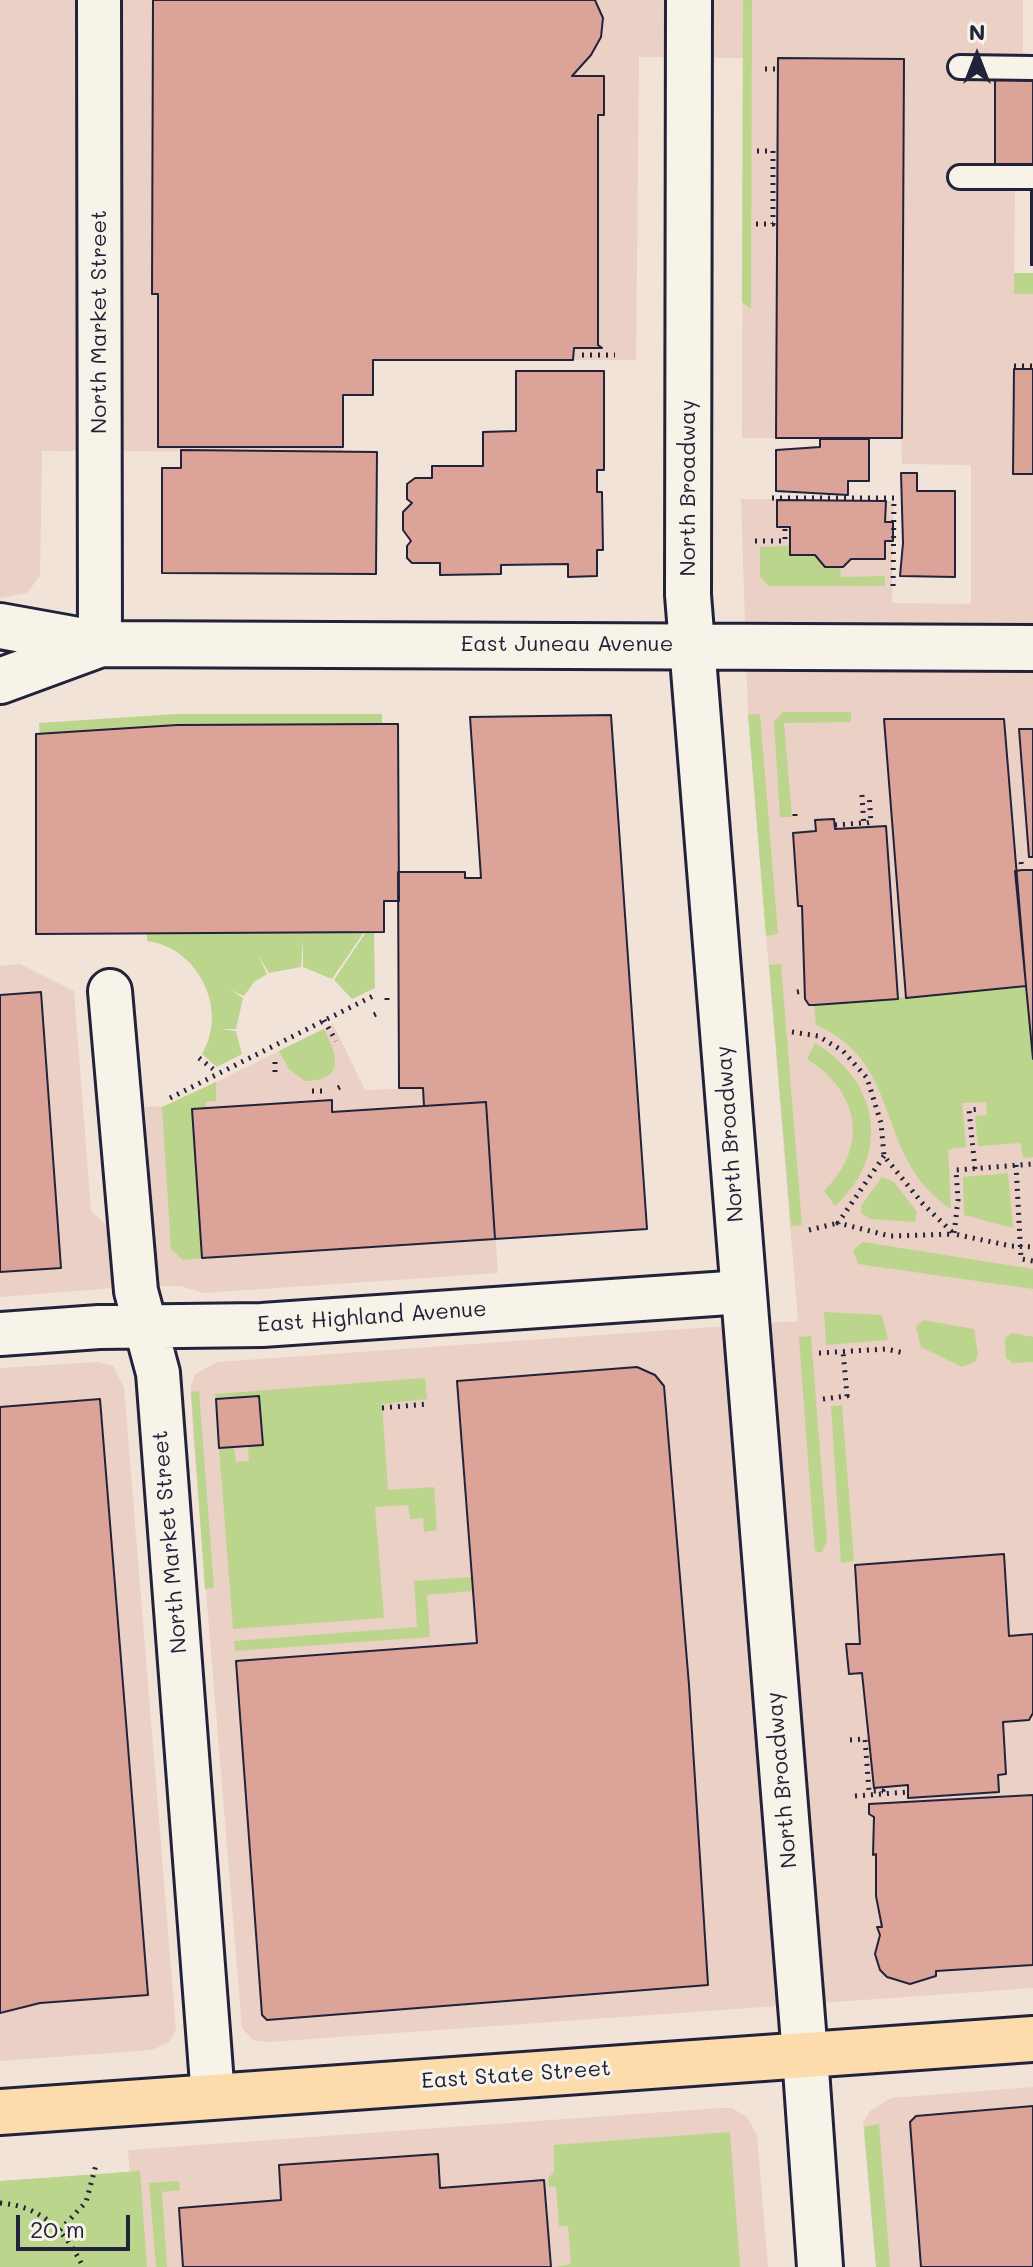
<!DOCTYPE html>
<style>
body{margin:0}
#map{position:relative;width:1033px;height:2267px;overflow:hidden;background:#f2e3d8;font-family:Mali,sans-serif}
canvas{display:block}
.north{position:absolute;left:937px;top:16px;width:80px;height:80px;-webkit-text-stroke:6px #f7f3e8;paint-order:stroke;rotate:0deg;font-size:22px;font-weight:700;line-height:32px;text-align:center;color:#22223b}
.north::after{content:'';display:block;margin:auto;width:28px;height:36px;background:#22223b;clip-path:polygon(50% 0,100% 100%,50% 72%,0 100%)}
.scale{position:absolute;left:16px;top:2215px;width:114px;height:36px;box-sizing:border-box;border:4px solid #22223b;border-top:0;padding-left:10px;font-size:24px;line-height:28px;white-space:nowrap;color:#22223b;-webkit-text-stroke:6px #f7f3e8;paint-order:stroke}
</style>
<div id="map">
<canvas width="1033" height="2267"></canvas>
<div class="north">N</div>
<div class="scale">20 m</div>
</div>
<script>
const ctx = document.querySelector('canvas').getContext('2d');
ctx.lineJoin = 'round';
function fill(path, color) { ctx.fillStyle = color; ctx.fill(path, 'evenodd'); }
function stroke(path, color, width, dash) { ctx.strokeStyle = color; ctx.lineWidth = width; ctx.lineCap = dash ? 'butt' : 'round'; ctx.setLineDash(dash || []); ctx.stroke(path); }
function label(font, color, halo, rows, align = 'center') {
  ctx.font = font + ' Mali,sans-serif'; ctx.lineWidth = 6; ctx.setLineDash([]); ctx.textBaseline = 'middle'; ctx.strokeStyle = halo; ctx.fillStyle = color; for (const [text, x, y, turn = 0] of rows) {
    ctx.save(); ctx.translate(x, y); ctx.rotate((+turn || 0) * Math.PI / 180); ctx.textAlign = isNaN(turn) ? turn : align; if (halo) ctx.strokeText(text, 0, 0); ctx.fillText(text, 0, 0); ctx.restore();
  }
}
fill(new Path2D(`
 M0,0H1023V53L1033,56V190L1015,191L1014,293L1033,294V1988L268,2042L253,2040L242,2028L193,1434L191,1386L195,1374L218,1362L798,1321L748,715L741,499L893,501L892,603L971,604V465L902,464L901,438H742L743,58L639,57L636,360H373L343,395V452L42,451L40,576L27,593L0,598Z
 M20,964L74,991L91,1211L109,1227L111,1234L114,1288L0,1297V966Z
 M333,1024L365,1090L423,1088L424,1106L486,1102L498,1273L204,1293L180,1286H158L145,1107L168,1106Z
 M97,1362L113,1366L124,1387L176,2030L169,2042L152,2050L0,2061V1368Z
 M1033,2087V2267H876L863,2123L870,2111L891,2098Z
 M721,2108H732L747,2117L757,2135L768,2267H110L133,2214L128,2150Z`), '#ebd0c5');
fill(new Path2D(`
 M743,0H752L751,309L742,302Z
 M1014,273H1033V294H1014Z
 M790,546V555H815L825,567H840L841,577L885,576V586H769L760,577V547Z
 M783,712H851V722L784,723L792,817H780L774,722Z
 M176,714H382V724L177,725L40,734L39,723Z
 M760,714L778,934L766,936L748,715Z
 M364,932L332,979L303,967V941L301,967L269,973L258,955L267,974L254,982L244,996L231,990L243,998L236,1029H220L236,1031L242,1054L217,1067L202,1054C229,1010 198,947 147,941V933Z
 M366,932H374L375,988L352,999L334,980Z
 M781,964L802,1225L791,1226L769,965Z
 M1026,986L1033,1059V1157L1023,1158L1021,1143L978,1146L975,1116L987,1115L986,1102L962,1103L966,1147L948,1149L951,1209C873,1158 905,1063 816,1025L814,1005Z
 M324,1029C337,1054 346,1081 305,1081L289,1069L279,1051Z
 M815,1043C879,1081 892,1155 835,1206L824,1191C869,1147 860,1092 807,1059Z
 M216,1082V1101L206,1102V1108L192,1110L202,1258L183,1260L171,1249L162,1107Z
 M1008,1173L1013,1228L964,1215L963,1177Z
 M882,1177L894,1182L917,1212L915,1222L870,1219L861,1213V1206Z
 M863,1242L1033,1269V1289L858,1264L853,1250Z
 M824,1312L882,1315L888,1340L826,1345Z
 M923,1320L974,1329L978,1355L975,1362L962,1367L921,1347L916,1327Z
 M1012,1333L1033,1337V1362L1013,1363L1006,1358L1005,1338Z
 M811,1336L827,1541L821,1553L815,1551L814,1542L799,1337Z
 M425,1378L427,1399L382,1404L388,1490L434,1487L437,1530L424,1532L423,1518L410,1519L408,1505L375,1507L384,1618L233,1629L219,1448H234L236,1462L249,1461L248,1446L263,1445L259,1396L216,1399L215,1394Z
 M199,1391L214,1588L205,1589L191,1392Z
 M842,1405L854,1561L841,1563L831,1406Z
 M472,1577L473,1591L427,1595L430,1637L235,1651L234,1641L417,1627L414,1581Z
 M879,2124L890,2267H876L864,2127Z
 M730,2132L740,2267H555L571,2264L568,2226H559L556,2187H549L548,2178L554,2172V2145Z
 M140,2171L147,2267H0V2181Z
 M179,2181L180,2190L162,2192L167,2267H156L149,2183Z`), '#bbd58d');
const building = new Path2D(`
 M153,0H595L603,18L601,37L591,55L572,76H604V115H598V345L602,348H574L573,360H373V395H343V447H158V294H152Z
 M778,58L904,59L902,438H776Z
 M995,74L1033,75V167H995Z
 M1031,190H1033V265H1031Z
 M1014,369H1033V474H1013Z
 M516,371H604V470H597V492H602L603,550H597V576L568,577V564L501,565V574L440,575V563H412L407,558V546L411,541L403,530V512L412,503L407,499V484L415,478H432V466H483V432L516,431Z
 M820,439H869V481H848V495L776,491V450L820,447Z
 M181,450L377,452L376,574L162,573V468H181Z
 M901,473H917V491H955V577L900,576L903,543Z
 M777,500L886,501L885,522H893V541H885V559H851L843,567H825L815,555H790V527H777Z
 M611,715L647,1229L495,1239L486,1102L424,1106L423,1088H399L398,872H465V878H481L470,717Z
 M884,719H1004L1026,986L906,998Z
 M382,724H398L399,901H384V932L36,934V734L177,725Z
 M1019,729H1033V857H1029Z
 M834,819L835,829L886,826L898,999L814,1005H809L805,999L802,906H798L793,833L816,831L815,820Z
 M1022,870H1033V1059L1015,871Z
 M41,992L61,1268L0,1272V995Z
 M332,1100V1112L486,1102L495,1239L202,1258L192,1109Z
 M637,1367L655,1375L664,1386L689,1685L708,1985L267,2020L262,2015L236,1661L477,1643L457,1381Z
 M259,1396L263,1445L219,1448L216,1399Z
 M100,1399L148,1995L40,2003L0,2013V1407Z
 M1004,1554L1009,1636L1033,1634V1713L1029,1720L1003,1722L1006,1774L998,1775L999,1792L908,1798V1785L874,1788L862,1673L849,1674L846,1644H860L855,1565Z
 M1033,1795V1965L936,1971V1976L910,1984L887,1977L880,1970L875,1954L880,1935L877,1927H882L876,1896V1854L873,1855L874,1817L869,1814V1804Z
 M1033,2106V2267H921L910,2122L916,2116Z
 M438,2154L440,2188L544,2180L551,2267H183L179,2208L281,2200L279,2165Z`);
fill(building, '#dca398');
stroke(building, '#22223b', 2);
const service = new Path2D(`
 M960,67L1033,68
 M960,177H1033`);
const minor = new Path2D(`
 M99,0L100,644
 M110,991L136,1291L158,1373L213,2097
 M0,1334L99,1327L262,1325L743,1292`);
const tertiary = new Path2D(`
 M689,0L688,595L805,2055
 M0,626L100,644L1033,648
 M0,681L98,645`);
const secondary = new Path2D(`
 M805,2055L820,2267`);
const primary = new Path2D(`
 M0,2112L1033,2039`);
stroke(service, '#22223b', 28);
stroke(minor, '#22223b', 48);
stroke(tertiary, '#22223b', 50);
stroke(secondary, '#22223b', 50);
stroke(primary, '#22223b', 50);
stroke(new Path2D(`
 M765,69H778
 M756,224H773V151H757
 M582,355H615
 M1014,366H1033
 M772,498H894L893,591
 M755,541H785V527
 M862,795L864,827
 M795,814V818
 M867,823L871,822L869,795
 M835,825L861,823
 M1021,862L1022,870
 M797,992L802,991
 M387,998V1003
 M374,1015L380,1012
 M324,1020L336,1041
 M792,1032L818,1036L843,1051L867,1078L881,1123L884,1156L923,1204L954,1234L1011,1246L1033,1247
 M199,1058L213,1069
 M275,1062V1072
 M338,1088L344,1085
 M312,1091H325
 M170,1098L375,995
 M884,1156L838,1223L890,1236L954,1234L958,1200L956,1170L1033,1164
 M1016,1165L1021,1259L1033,1261
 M975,1169L969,1110L981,1109
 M809,1230L838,1223
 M819,1353L886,1349L904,1353
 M823,1399L847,1396L843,1351
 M382,1408L427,1404
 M850,1740L865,1739L869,1791H883V1794
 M855,1796L908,1792
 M0,2203C41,2206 66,2231 83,2267
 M60,2230L86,2202L96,2165`), '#22223b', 5, [2, 6]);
stroke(service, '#f7f3e8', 22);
stroke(minor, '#f7f3e8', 42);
stroke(tertiary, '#f7f3e8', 44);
stroke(secondary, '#f7f3e8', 44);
stroke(primary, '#fcdcac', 44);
label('22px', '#22223b', '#f7f3e8', [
 ["North Market Street",99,322,-90],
 ["North Broadway",688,488,-90],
 ["East Juneau Avenue",567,644],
 ["North Broadway",730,1134,-94],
 ["East Highland Avenue",372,1317,-4],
 ["North Market Street",170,1542,-95],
 ["North Broadway",782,1780,-95],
 ["East State Street",516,2075,-4]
]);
</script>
